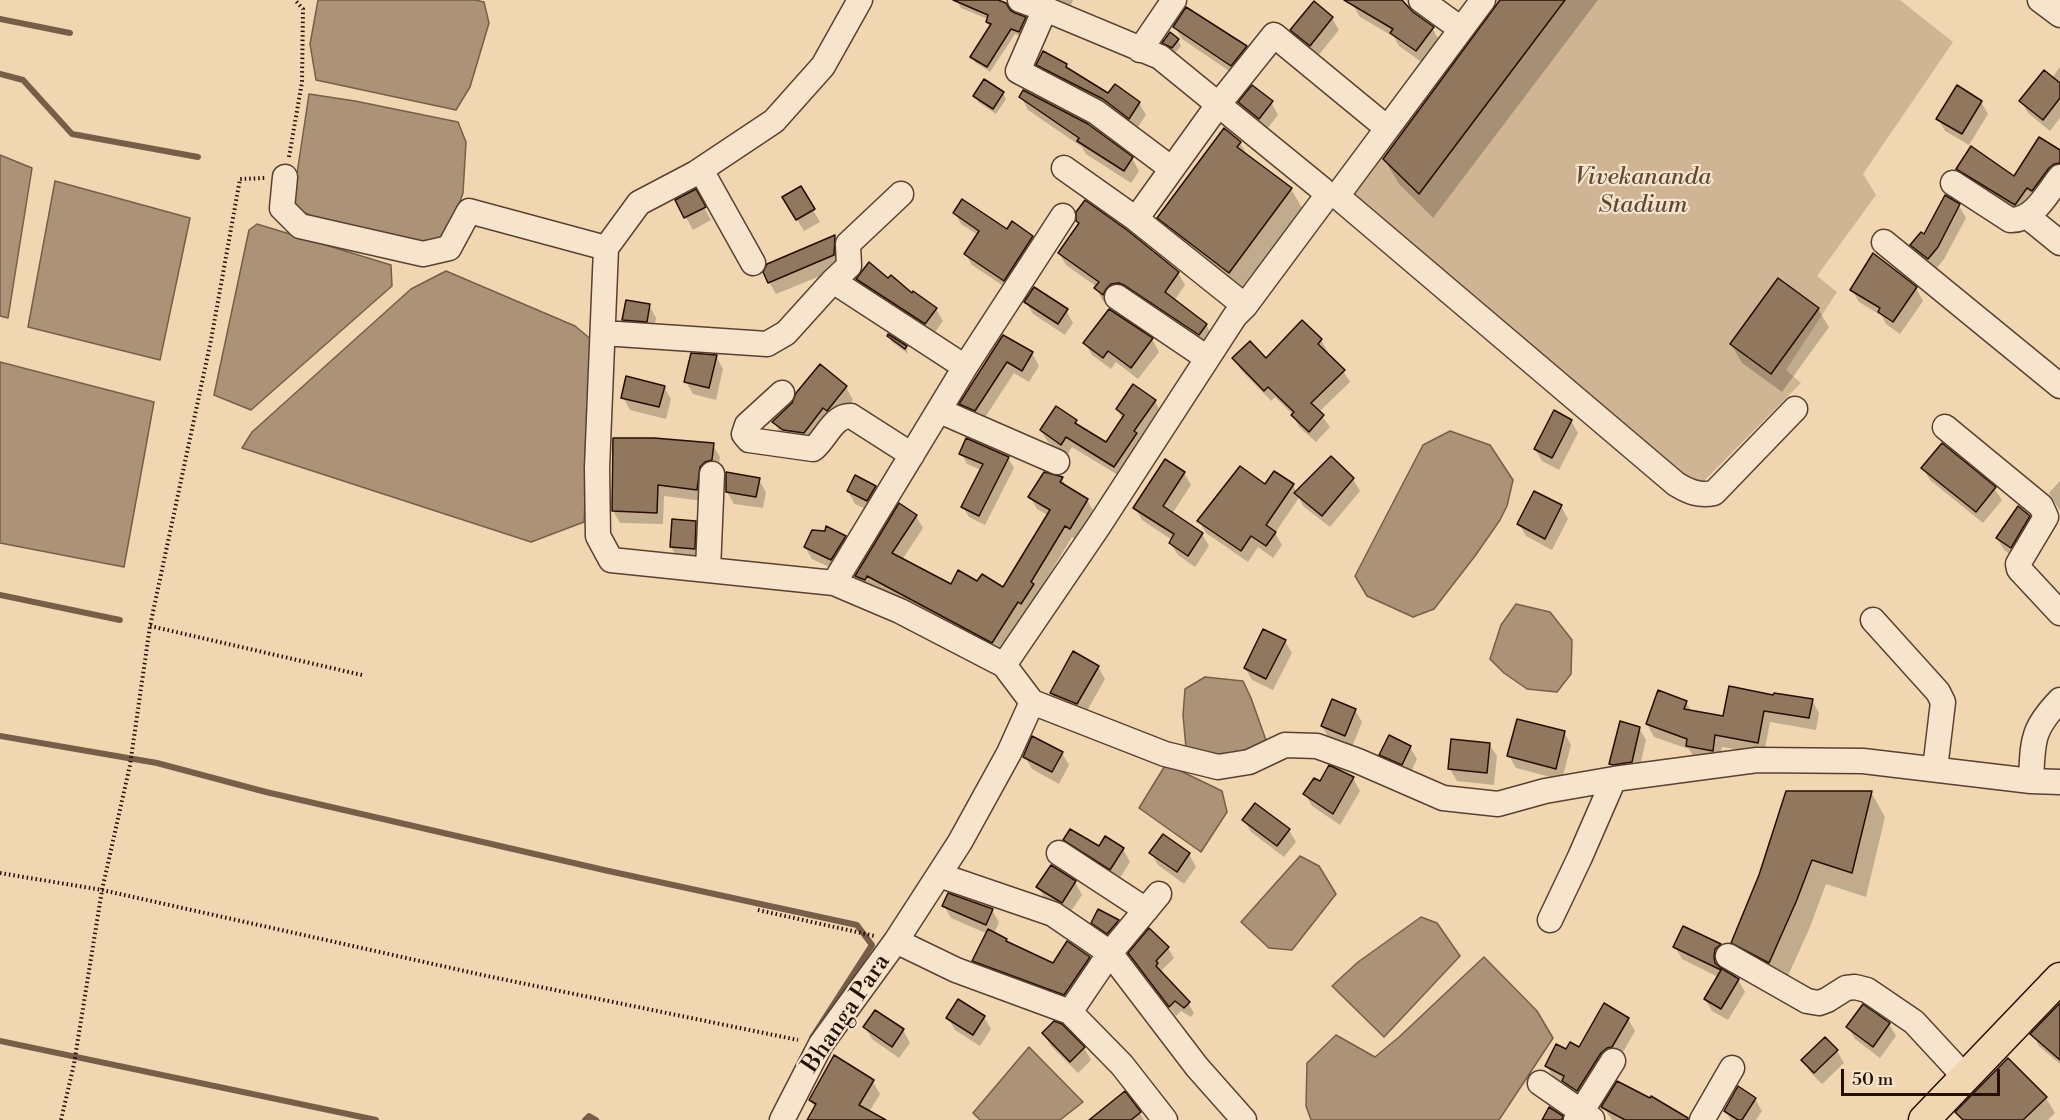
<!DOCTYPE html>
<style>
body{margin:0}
#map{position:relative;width:2060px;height:1120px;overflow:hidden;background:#f1d7b1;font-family:"Libre Bodoni",serif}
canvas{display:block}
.scale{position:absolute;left:1841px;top:1069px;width:159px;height:27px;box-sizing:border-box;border:3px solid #270e05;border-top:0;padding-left:8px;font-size:18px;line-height:21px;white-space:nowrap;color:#270e05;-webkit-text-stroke:4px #f6e5cc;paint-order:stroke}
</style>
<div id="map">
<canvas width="2060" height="1120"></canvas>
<div class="scale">50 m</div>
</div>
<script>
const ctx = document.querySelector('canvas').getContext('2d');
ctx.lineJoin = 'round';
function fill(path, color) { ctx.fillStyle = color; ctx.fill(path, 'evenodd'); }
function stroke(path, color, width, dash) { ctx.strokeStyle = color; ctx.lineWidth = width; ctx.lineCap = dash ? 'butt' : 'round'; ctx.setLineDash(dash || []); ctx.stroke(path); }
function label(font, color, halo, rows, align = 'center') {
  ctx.font = font + ' "Libre Bodoni",serif'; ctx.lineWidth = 4.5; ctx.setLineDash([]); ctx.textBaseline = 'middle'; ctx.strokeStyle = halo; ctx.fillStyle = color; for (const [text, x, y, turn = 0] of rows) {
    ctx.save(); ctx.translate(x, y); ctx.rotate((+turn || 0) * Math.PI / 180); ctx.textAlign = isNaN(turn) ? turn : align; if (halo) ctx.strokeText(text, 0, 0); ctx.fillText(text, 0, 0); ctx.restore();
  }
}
fill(new Path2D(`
 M1490,0H1900L1953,42L1863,174L1876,195L1817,276L1837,292L1786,370L1801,383L1697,488L1344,194Z`), '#cfb594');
const water = new Path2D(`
 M318,0H475L484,2L489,23L470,87L456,110L316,80L310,44Z
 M309,94L355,101L458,122L466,142L463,193L444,246L338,228L292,207Z
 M0,155L32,168L8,318L0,316Z
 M55,181L190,218L160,360L28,327Z
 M257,224L391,265L392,286L251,410L214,395L249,230Z
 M446,271L575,326L593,341L584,522L531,542L242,448L252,432L411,289Z
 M0,362L154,402L124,567L0,543Z
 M1450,431L1490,445L1513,480L1507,506L1500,520L1475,556L1434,609L1413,617L1367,596L1355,576L1423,445Z
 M1516,604L1550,612L1572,640L1571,674L1557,692L1527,689L1504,673L1490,659L1501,625Z
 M1205,677L1243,681L1251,698L1267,743L1221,759L1186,748L1183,715L1185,689Z
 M1166,764L1222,791L1227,812L1201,852L1139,808Z
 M1300,856L1319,866L1336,894L1292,950L1269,948L1241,922Z
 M1421,917L1437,923L1460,956L1384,1037L1332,986L1358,962Z
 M1484,957L1537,1011L1553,1038L1499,1120H1311L1306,1106L1307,1063L1336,1035L1375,1057L1399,1037Z
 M1029,1047L1083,1102L1060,1120H980L973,1113Z`);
fill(water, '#ac9377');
stroke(water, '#775e49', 1.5);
fill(new Path2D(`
 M959,0H994L1009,11L1025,18L1028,24L1022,37L1015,34L990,72L975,62L972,57L990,28L987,22L988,19L961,8L958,3Z
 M1048,0H1073L1068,12Z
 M1356,0H1398L1432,28L1439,40L1423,63L1399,46L1394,37L1360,17L1353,5Z
 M1502,0H1598L1433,218L1399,184L1384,159Z
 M1332,18L1339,30L1317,57L1299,42L1292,30Z
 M1175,27L1246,47L1253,59L1238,77L1182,39Z
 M1170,34L1178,40L1181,46L1175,53L1167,48L1164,43Z
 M1038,64L1066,65L1069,71L1109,95L1115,86L1139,103L1146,115L1136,130L1045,77Z
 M2060,67V118L2050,131L2028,113L2021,101L2052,78Z
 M1003,93L1006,99L996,114L978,102L975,96Z
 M1021,97L1132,158L1139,171L1131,183L1086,154L1082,147L1028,110Z
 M1271,102L1278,115L1266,130L1247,115L1240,103Z
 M1981,102L1988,114L1969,145L1945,131L1938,119Z
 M1240,143L1249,158L1291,189L1305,213L1243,297L1174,243L1159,218Z
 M2060,153V173L2021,217L1965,182L1958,170L2015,178Z
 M800,188L820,222L804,231L784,198Z
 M695,191L711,220L693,230L677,201Z
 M1959,206L1966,218L1944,259L1935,270L1919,257L1912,245L1925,237Z
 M955,213L1032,237L1038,248L1011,291L972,265L965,254L978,235L961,224Z
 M1077,221L1178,273L1185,285L1174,301L1206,325L1213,337L1206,347L1110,306L1103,301L1096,288L1097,287L1066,265L1059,253L1080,225Z
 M834,237L841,248L840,268L776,294L769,282Z
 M858,279L888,280L936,309L943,321L933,335L865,291Z
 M1916,288L1923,301L1900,334L1886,324L1882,316L1859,302L1852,290Z
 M1026,302L1066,310L1073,323L1065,335L1033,314Z
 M649,305L656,318L653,333L631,332L624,320Z
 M1818,309L1829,327L1782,392L1742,363L1731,344Z
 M889,336L906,347L908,354L892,342Z
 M1003,337L1032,353L1039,366L1029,382L1014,373L982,422L968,416L961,404Z
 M1152,339L1159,352L1138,379L1116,362L1111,369L1092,355L1085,343Z
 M1321,340L1328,352L1326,353L1343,371L1350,382L1319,412L1330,427L1316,442L1299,427L1293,415L1275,397L1271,401L1241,370L1234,359L1267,360Z
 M716,356L723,369L716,400L693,394L686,382Z
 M820,366L846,387L853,400L834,422L811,445L781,434L774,422L793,404Z
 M664,387L671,399L666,419L630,410L623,397Z
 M1155,401L1161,412L1121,477L1072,447L1067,455L1048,442L1041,431L1076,421L1079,427L1106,444L1123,420L1117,409Z
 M1571,421L1578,433L1559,470L1542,461L1535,449Z
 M713,445L720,457L718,472L703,501L664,496L663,524L620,523L613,511Z
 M961,453L1008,458L1014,468L985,525L969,517L963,507L981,470L967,464Z
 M1923,468L1994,488L2002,500L1983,523L1930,480Z
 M1184,473L1191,485L1172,514L1202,534L1209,546L1195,567L1178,555L1170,543L1172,540L1142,520L1135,508Z
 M1062,479L1067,488L1087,500L1094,512L1077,540L1072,537L1038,593L1040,597L1028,615L1025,613L999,654L863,588L856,576L900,505L916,516L923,528L902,560L951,586L978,583L1004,589L1049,516L1037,509L1030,497Z
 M1353,479L1360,491L1330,527L1303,506L1299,498L1275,533L1282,545L1273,558L1258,547L1248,562L1206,533L1199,521L1265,486L1293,485L1297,493Z
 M759,480L766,492L763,508L734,504L727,492Z
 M2060,481V511L2049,493Z
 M875,487L882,499L874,513L855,504L848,491Z
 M1561,506L1568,519L1552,550L1526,536L1519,524Z
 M2028,516L2035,528L2018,560L2004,550L1997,538Z
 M695,522L702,535L701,561L678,559L671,547Z
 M845,537L852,549L838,571L812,559L805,547Z
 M1285,641L1292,653L1273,690L1252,680L1245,668Z
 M1098,667L1105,679L1084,716L1058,705L1051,693Z
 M1774,696L1812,700L1819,713L1816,730L1770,722L1764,754L1722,747L1719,762L1694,758L1689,749L1654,737L1647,724L1686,702L1692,712L1725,718Z
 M1355,710L1362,722L1352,747L1329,738L1322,726Z
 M1639,728L1646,740L1638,774L1618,776L1611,764Z
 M1564,732L1571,745L1562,780L1516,768L1509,756Z
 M1489,744L1497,756L1494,785L1457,781L1450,769Z
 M1410,747L1417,759L1409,776L1388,767L1381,755Z
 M1062,753L1069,765L1059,784L1032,769L1025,757Z
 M1353,778L1360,791L1340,825L1312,806L1305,794L1320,784Z
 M1871,792L1885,817L1866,897L1826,884L1810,927L1783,987L1747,967L1733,942L1760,876Z
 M1244,820L1289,830L1296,842L1284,857L1251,832Z
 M1065,840L1099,848L1123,849L1130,862L1118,881L1072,852Z
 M1151,853L1189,854L1196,867L1184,884L1158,865Z
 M1052,867L1075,882L1082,895L1069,914L1045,899L1038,887Z
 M944,906L992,910L999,922L994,934L1006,940L1008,944L1053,965L1089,958L1096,970L1072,1006L981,973L974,961L988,934L951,918Z
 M1118,921L1124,934L1115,945L1100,935L1093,923Z
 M1720,945L1727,957L1722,962L1720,970L1738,980L1745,992L1728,1020L1712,1011L1705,999L1718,977L1682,959L1675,947Z
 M1168,948L1174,958L1161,971L1188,1003L1194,1013L1191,1017L1181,1011L1176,1016L1130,954Z
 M2060,1005V1064L2039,1046L2032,1034Z
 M1863,1006L1889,1024L1896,1036L1880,1058L1855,1039L1848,1027Z
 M984,1017L991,1029L980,1046L955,1030L948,1018Z
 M1628,1019L1635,1031L1619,1059L1584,1103L1571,1093L1565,1084L1554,1078L1547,1066L1567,1051L1580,1049Z
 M865,1027L903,1030L910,1043L899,1058L872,1039Z
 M1044,1034L1084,1048L1091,1060L1078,1073L1051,1046Z
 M1837,1051L1844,1063L1822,1084L1810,1072L1803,1060Z
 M835,1057L873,1082L880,1094L869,1112L879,1120H809L816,1109L810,1100Z
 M2046,1098L2055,1113L2048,1120H1962L1957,1112Z
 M1755,1099L1762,1111L1756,1120H1731L1725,1111Z
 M1603,1107L1687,1120H1612Z
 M1140,1113L1144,1120H1105Z`), '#0003');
stroke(new Path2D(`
 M0,19L70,33
 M0,74L23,80L72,134L198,157
 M0,595L120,620
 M0,736L157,763L266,792L604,870L857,925L872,945L812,1038
 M0,1041L376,1120
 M585,1120L589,1116L596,1120`), '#775e49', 6);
const building = new Path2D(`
 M953,0H998L1006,3L1010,10L1015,13L1026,17L1019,32L1011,29L987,67L970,57L991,24L986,22L988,15Z
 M1344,0H1402L1413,12L1434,27L1416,51L1390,33L1393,29Z
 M1500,0H1565L1419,194L1383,159Z
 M1314,1L1333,17L1310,46L1290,30Z
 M1186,7L1247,46L1231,66L1173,27Z
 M1170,32L1179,39L1172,48L1162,43Z
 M1043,51L1067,64L1066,67L1108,93L1115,84L1140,102L1129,119L1103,99L1036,65Z
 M2044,70L2060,83V98L2043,120L2019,101Z
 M984,79L1004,92L993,109L973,96Z
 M1252,85L1273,101L1259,119L1238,102Z
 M1957,85L1982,101L1962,134L1936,119Z
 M1023,90L1088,124L1133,157L1124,171L1077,141L1079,138L1019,97Z
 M1224,128L1241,142L1237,147L1292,188L1229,273L1157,218Z
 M2039,137L2060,150V163L2054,164L2049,168L2032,191L2027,188L2015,205L1956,169L1971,146L2014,176Z
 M801,186L815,209L796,220L782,197Z
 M696,189L706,207L684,218L675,200Z
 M1945,195L1960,204L1938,247L1928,259L1910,245L1921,232L1924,234Z
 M962,199L1007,229L1012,221L1033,236L1004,281L964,254L979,231L953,213Z
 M1085,200L1127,230L1179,272L1165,292L1207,324L1199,335L1124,285L1119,283L1111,284L1106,289L1103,295L1094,288L1099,282L1058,253L1079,223L1076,221V212Z
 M835,235L834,255L768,283L763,272L767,264Z
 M1873,253L1917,287L1893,322L1878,312L1880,308L1850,290Z
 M869,262L888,278L891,275L912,293L913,291L937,308L925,324L856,279Z
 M1778,278L1819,308L1771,374L1730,344Z
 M1034,287L1068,309L1058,324L1024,302Z
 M626,300L650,304L647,322L622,320Z
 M1109,309L1153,338L1131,368L1108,351L1103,358L1083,343Z
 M1302,320L1322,339L1318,344L1345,370L1311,403L1324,415L1309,432L1291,415L1294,412L1268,387L1264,391L1232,358L1250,341L1266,358Z
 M888,334L907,346L905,349L887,336Z
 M1003,335L1033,352L1022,371L1007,362L975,411L959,404Z
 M691,353L717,355L709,388L684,382Z
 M820,364L847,386L827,411L823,408L804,433L783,430L772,422L792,403L796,393Z
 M626,376L665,386L659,407L621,398Z
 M1133,384L1156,400L1134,431L1137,433L1114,467L1066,437L1061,445L1040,430L1056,406L1077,420L1075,423L1106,442L1124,415L1116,409Z
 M1554,410L1572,420L1552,458L1534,449Z
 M613,438H654L714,443L712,460L705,462L700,467L697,490L658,485L657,513L612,511Z
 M966,438L1009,457L979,516L961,507L983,464L959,454Z
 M1942,443L1996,487L1976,512L1921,468Z
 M1331,456L1354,478L1322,516L1294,493Z
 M1165,459L1185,472L1163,506L1203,533L1188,556L1169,543L1174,534L1133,508Z
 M1240,466L1265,484L1274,471L1294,484L1266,525L1276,532L1266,546L1251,536L1241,551L1197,521Z
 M726,472L760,478L756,497L726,492Z
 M1044,472L1063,477L1060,482L1088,499L1070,529L1065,526L1031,582L1034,584L1021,604L1018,602L992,643L867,576L865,580L855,576L899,503L917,515L892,553L951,584L958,570L977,581L982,574L1003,587L1050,510L1028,497Z
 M855,475L876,486L867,501L847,491Z
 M1534,491L1562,505L1545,539L1517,524Z
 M2018,506L2030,516L2011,548L1996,538Z
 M672,519L696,521L695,549L670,547Z
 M826,526L846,536L831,560L804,547L812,530L825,531Z
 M1263,629L1286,640L1266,679L1244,668Z
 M1073,651L1099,666L1077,704L1050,693Z
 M1729,686L1773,695L1774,693L1813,699L1809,718L1764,711L1758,743L1715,735L1713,751L1686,746L1687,739L1646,724L1658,690L1687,701L1684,709L1723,716Z
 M1332,699L1356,709L1345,736L1321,726Z
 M1517,719L1565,731L1556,769L1507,756Z
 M1620,721L1640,727L1632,762L1613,765L1609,764Z
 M1389,735L1411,746L1402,765L1379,755Z
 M1032,736L1063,752L1052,772L1023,757Z
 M1451,739L1490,743L1487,773L1448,769Z
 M1329,765L1354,777L1333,814L1303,794L1314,778L1320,781Z
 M1786,791H1872L1852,873L1812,860L1796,902L1769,963L1731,943L1759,875Z
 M1255,803L1290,829L1277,846L1242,820Z
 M1070,829L1099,846L1105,836L1124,848L1110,870L1063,840Z
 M1163,834L1190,853L1177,872L1149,853Z
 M1051,865L1076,881L1062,903L1036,887Z
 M948,893L993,909L986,925L942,906Z
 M1098,909L1119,920L1107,934L1091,923Z
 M1683,926L1721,944L1715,949L1714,957L1715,963L1721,968L1739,979L1721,1009L1704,999L1721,970L1673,947Z
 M1149,928L1169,947L1156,961L1158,963L1156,966L1190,1002L1184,1008L1175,1001L1169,1007L1128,953Z
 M988,929L1007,939L1006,941L1053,963L1067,941L1090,957L1064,995L972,961Z
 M958,999L985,1016L973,1035L946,1018Z
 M1604,1003L1629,1018L1612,1047L1607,1048L1601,1053L1577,1091L1562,1081L1564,1076L1545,1066L1556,1044L1566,1049L1570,1042L1579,1047Z
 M2060,1003V1060L2030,1034Z
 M1863,1004L1890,1023L1873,1047L1846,1027Z
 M875,1010L904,1029L892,1047L863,1027Z
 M1054,1021L1062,1024L1085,1047L1070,1062L1042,1033Z
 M1825,1037L1838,1050L1814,1073L1801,1060Z
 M834,1055L874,1080L859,1105L886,1120H807L816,1104L809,1100Z
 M2008,1058L2047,1097L2023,1120H1963L1955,1112Z
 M1617,1081L1650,1098L1651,1096L1688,1118V1120H1625L1601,1107Z
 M1738,1086L1756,1098L1742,1120H1738L1724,1111Z
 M1125,1091L1141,1112L1131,1120H1089Z
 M1549,1107L1563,1116L1562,1120H1542Z`);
fill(building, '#90775e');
stroke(building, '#270e05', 1.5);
const minor = new Path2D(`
 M860,0L823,66L774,121L696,173L639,203L606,248L597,468L598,536L611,560L834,583L900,611L1004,665
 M1020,0L1045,9L1018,71L1096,112L1172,169
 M1421,0L1461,29
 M2040,0L2060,15
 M1045,9L1160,57L1322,189L1326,197
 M1140,50L1174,0
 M1064,168L1136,219L1245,306
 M701,170L753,263
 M285,177L282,208L300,226L423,254L449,248L469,211L606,248
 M1953,183L2010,220C2034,221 2047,193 2060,177
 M1337,196L1676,484C1689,492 1699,496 1714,493L1795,409
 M2028,217L2060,243
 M1136,219L1218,105L1274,35L1387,128
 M1884,242L2060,386
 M833,281L849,266L848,244L901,194
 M1117,297L1207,358
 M603,333L767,344L786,333L833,281L965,367
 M782,393L747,425L744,434L749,440L813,449C826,439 833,415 851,416L912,455
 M940,411L1057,462
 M1945,427L2041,506L2046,517L2018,564L2019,569L2060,613
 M708,570L712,474
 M834,583L965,367L1063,216
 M1873,620L1938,692L1943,702L1935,769
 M1032,702L1165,754L1218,767L1249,762L1285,745L1317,746L1358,761L1443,798L1498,804L1545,791L1614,779L1757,760L1863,761L2031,781L2060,782
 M2031,781C2033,741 2031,730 2060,700
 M1059,853L1146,910
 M939,875L1053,914L1110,953L1197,1067L1244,1120
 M1550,920L1580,857L1614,779
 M896,941L956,970L1070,1012L1122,1065L1165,1120
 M1728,956L1807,1001L1819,1003L1827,1000L1846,988L1855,987L1867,990L1914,1022L1964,1076
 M1070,1012L1110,953L1159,894
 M1540,1083L1592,1119
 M782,1120L821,1044L896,941L960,842L1009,753L1032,702L1004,665L1098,527L1235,316L1245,306L1326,197L1337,196L1483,0
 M1576,1120L1613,1061
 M1702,1120L1732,1068`);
const major = new Path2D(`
 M1924,1120L2060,978`);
stroke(minor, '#5a4030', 27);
stroke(major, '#270e05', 33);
stroke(new Path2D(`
 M289,157L302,82L303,9L295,0
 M150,626L362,675
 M0,873L102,890L487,976L798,1040
 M758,910L875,936
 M61,1120L74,1064L102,890L130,765L150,626L211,340L240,179L265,178`), '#270e05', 4, [1.5, 3]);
stroke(minor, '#f6e5cc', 24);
stroke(major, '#f1d7b1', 30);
label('italic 24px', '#624837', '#f6e5cc', [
 ["Vivekananda",1643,178],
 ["Stadium",1643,206]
]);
label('24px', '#270e05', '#f6e5cc', [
 ["Bhanga Para",847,1014,-56]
]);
</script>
